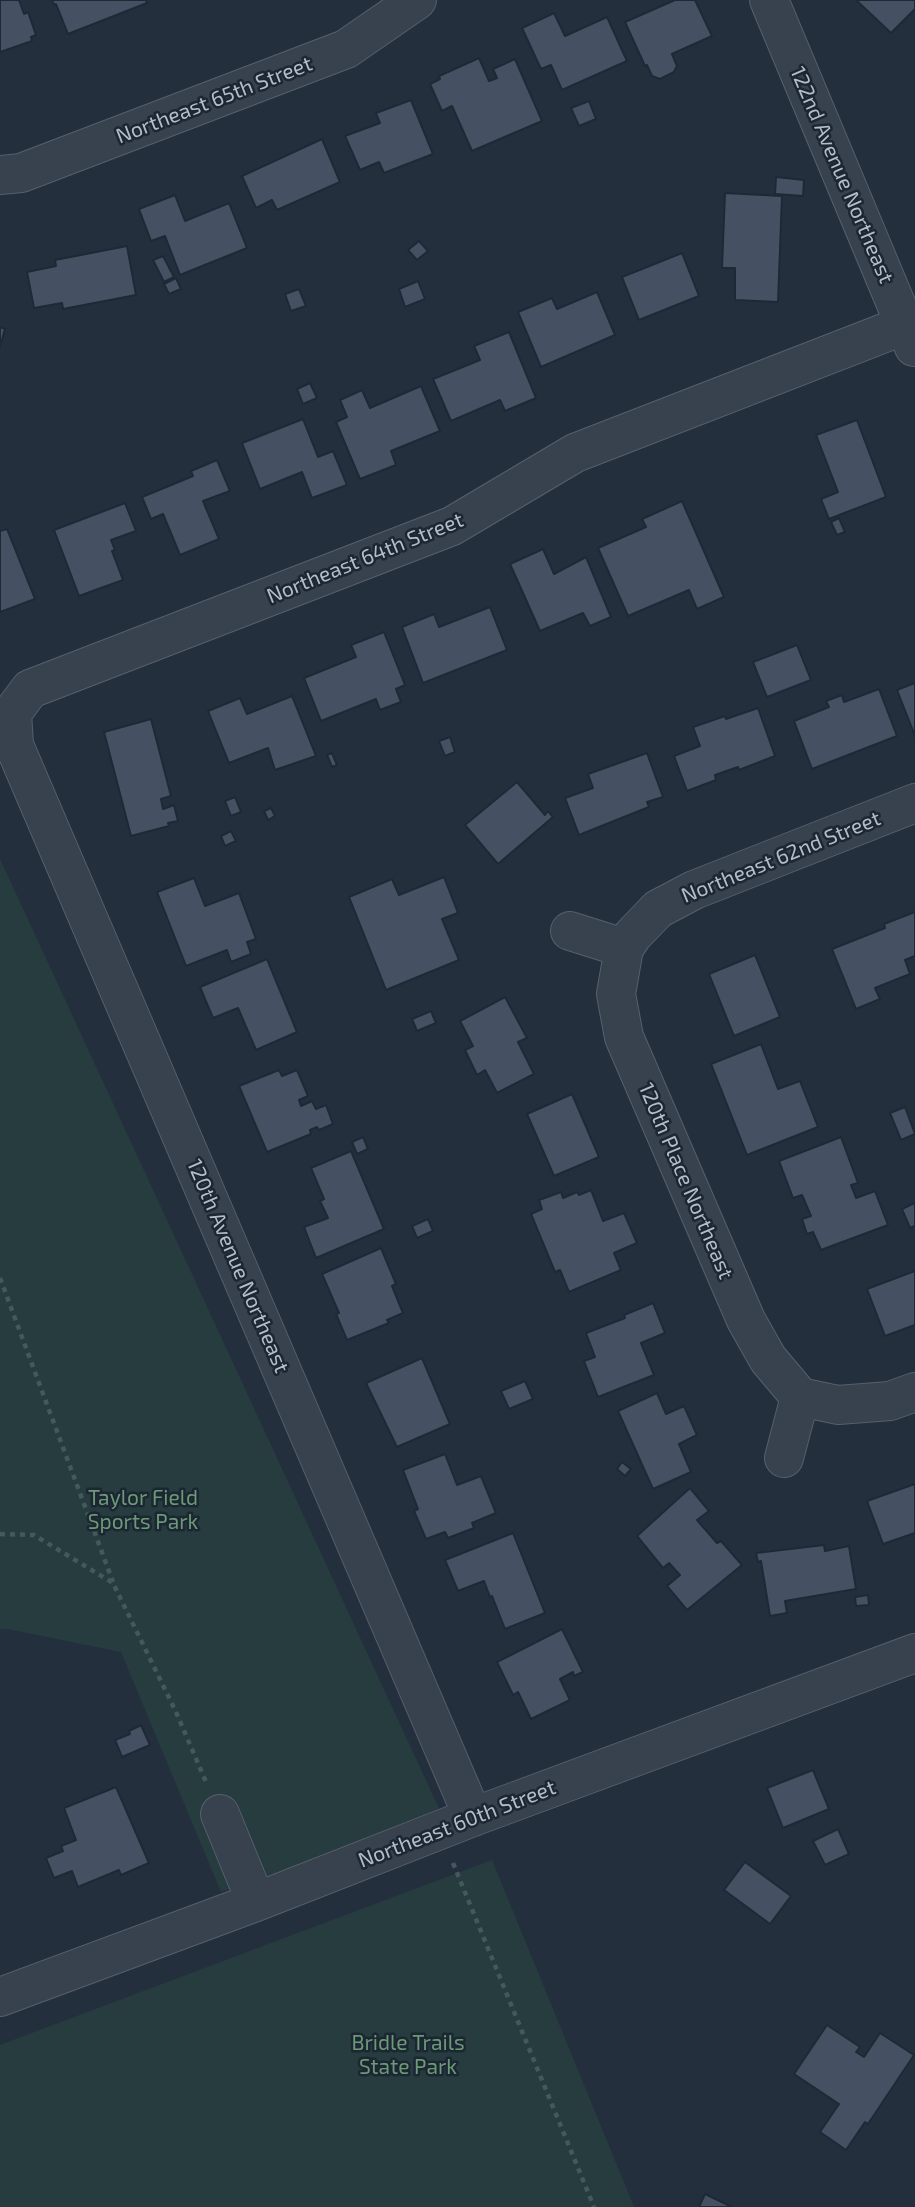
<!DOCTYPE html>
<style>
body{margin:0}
canvas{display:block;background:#242f3e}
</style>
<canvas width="915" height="2207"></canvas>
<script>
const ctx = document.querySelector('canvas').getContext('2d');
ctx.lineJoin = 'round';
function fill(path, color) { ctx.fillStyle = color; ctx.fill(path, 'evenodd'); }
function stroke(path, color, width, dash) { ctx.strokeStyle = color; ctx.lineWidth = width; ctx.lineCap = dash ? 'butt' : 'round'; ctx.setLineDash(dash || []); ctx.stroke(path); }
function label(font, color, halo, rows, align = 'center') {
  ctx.font = font + ' "Exo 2",sans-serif'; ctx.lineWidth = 5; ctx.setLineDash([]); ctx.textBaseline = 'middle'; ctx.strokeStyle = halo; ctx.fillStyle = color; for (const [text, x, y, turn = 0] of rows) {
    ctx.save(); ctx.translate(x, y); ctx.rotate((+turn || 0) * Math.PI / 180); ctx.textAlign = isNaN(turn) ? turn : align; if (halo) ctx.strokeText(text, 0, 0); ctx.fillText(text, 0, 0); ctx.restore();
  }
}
fill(new Path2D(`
 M0,859L442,1815L221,1892L121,1652L8,1629H0Z
 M492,1860L634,2207H0V2045Z`), '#263c3f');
const building = new Path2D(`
 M0,0H19L24,14L28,12L36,35L31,37L32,41L0,52Z
 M52,0H146L147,3L68,34L56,4L54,5Z
 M675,0H695L712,36L672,54L677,66L674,72L660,79L652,76L647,65L645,66L625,22Z
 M856,0H915V9L891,33Z
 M554,13L565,36L607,17L627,61L562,90L551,65L541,69L522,28Z
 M479,58L489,81L497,78L493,69L515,59L542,121L472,151L452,106L442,111L430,84L440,79L439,76Z
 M411,100L433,154L384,173L379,162L360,170L345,136L380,123L376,113Z
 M589,101L596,119L579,126L571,108Z
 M322,139L340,182L277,210L272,200L256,208L242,176Z
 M776,177L804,180L803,196L775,194Z
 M725,193L782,196L778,302L735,300V268H722Z
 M175,195L185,221L229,203L247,248L180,275L165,236L151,241L139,209Z
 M419,241L428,251L417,260L408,250Z
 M127,246L136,295L63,309L62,303L34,308L27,272L56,266L55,260Z
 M682,253L699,296L639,320L622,277Z
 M163,256L174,277L164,282L153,260Z
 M176,278L181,289L169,294L164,284Z
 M418,281L425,299L405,307L399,289Z
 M299,289L306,306L291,311L285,294Z
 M597,292L615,335L541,367L518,312L552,298L557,309Z
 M0,327L5,329L0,347Z
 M509,332L536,398L505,411L500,400L451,421L433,379L480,360L474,346Z
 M310,383L317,398L303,404L297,389Z
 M421,386L440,431L391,451L396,465L360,479L336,422L347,417L340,400L362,390L370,408Z
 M303,419L318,457L333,451L347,485L312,498L302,472L260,489L242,443Z
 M857,420L886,497L829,519L821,499L838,492L816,435Z
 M217,460L230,491L203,501L219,539L180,555L163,514L151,519L142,497L193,476L191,471Z
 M682,501L724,597L697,609L689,590L628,616L598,548L646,527L642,519Z
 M125,503L136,531L111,540L115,550L112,551L123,580L79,596L54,530Z
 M839,518L845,532L837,535L831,522Z
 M7,529L35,599L0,612V531Z
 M543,549L554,574L586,557L611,617L590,626L583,613L540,631L510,564Z
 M490,607L507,650L423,683L402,627L434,614L439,627Z
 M384,632L405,685L396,689L401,702L380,710L376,699L321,721L304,678L356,657L351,645Z
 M797,645L811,680L767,697L753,662Z
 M915,683V736L897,690Z
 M879,689L897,736L812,769L794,721L829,707L826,701L842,695L844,702Z
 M292,696L316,756L275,770L268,748L229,763L208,711L240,698L247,714Z
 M758,708L775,756L739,770L738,767L715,775L716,780L687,791L674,756L700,746L693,727L725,716L726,719Z
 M151,719L171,796L161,799L163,809L174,805L178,821L168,823L169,826L131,836L104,732Z
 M450,737L455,752L445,756L439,741Z
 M332,753L337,765L332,767L327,755Z
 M647,753L663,797L647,802L649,807L579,835L565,798L593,788L588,774Z
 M517,782L545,815L548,811L553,817L498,864L465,825Z
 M235,797L241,812L231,816L225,801Z
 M271,808L275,816L268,820L264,811Z
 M231,831L236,841L225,846L221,836Z
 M444,877L458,913L442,919L459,960L386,990L349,897L392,879L399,895Z
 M194,878L205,906L239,893L256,939L247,942L251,954L231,962L227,950L186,966L157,892Z
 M915,912V956L905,960L910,974L875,988L880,999L856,1009L832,949L885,928L884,924Z
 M755,955L780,1017L734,1036L709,974Z
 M267,959L297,1032L256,1050L238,1008L213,1018L200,987Z
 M505,997L527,1038L518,1042L534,1074L497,1093L485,1070L477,1075L465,1050L473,1046L460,1021Z
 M431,1011L436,1023L417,1031L412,1019Z
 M761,1044L778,1089L800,1081L818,1127L747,1155L711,1064Z
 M279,1070L282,1076L297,1070L308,1096L299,1100L301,1106L312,1101L316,1109L326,1105L333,1124L319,1130L317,1127L310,1130L311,1134L267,1152L239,1086Z
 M572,1094L599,1157L554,1176L527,1114Z
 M905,1107L915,1134L901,1140L890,1113Z
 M363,1137L368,1149L357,1154L352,1142Z
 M841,1137L858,1183L851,1185L856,1198L875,1191L888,1225L821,1250L813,1232L807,1234L802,1219L811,1216L802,1195L793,1198L779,1161Z
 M351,1151L384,1229L316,1258L304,1227L328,1218L320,1201L324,1199L311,1168Z
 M591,1190L603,1221L624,1213L637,1243L614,1253L621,1270L569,1292L560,1270L555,1272L531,1214L542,1209L539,1200L561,1192L563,1198L577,1192L579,1195Z
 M915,1203V1226L910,1228L902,1209Z
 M428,1219L433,1231L417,1238L412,1226Z
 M381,1248L396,1284L392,1286L403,1313L387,1320L389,1323L347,1340L336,1314L339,1313L322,1274Z
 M915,1271V1325L885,1336L867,1289Z
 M653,1303L665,1333L641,1343L654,1375L598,1397L584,1361L595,1357L586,1333L625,1318L624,1315Z
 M422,1358L450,1424L397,1447L366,1383Z
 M525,1381L533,1399L509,1409L501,1391Z
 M657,1393L666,1414L684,1406L697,1435L679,1444L691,1472L653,1489L618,1411Z
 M445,1454L457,1485L481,1476L496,1513L472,1523L474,1528L448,1538L445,1532L426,1539L414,1511L418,1509L403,1470Z
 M622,1462L631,1469L625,1476L617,1469Z
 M915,1484V1533L883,1544L867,1501Z
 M690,1488L709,1511L697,1520L717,1543L721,1541L742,1565L687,1610L667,1586L680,1575L669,1563L663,1568L637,1536Z
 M513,1533L545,1613L505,1629L492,1596L490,1597L484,1581L458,1591L445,1560Z
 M824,1545L825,1551L849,1546L856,1589L785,1601L787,1613L770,1616L761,1561L758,1562L756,1553Z
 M868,1595L869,1605L856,1606L855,1597Z
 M562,1629L583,1672L574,1676L573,1672L560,1679L570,1700L531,1719L518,1692L513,1695L497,1662Z
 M141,1725L150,1745L122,1757L115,1740L130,1734L129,1731Z
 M813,1770L829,1809L783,1828L767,1788Z
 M116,1787L149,1863L121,1875L119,1870L78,1887L72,1871L54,1878L46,1858L63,1851L61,1846L76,1840L64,1808Z
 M838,1829L849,1854L825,1865L813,1841Z
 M745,1862L791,1896L770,1924L724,1890Z
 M827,2025L860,2047L856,2052L864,2057L880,2033L914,2055L868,2124L865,2122L846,2150L820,2132L839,2104L794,2074Z
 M705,2194L732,2207H699Z`);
fill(building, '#455162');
stroke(building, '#1f2835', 2);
const minor = new Path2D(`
 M769,0L914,347
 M0,175L21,173L346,49L417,0
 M570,931L624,948
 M800,1397L768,1359L746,1320L624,1037L616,994L624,948L633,935L658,909L694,890L915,803
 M800,1397L838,1405L890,1401L915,1392
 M784,1458L800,1397
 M220,1814L256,1902
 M473,1817L14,745L12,713L30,689L452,526L575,453L915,321
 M0,1997L256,1902L473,1817L915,1653`);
stroke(minor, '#565f6c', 40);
stroke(new Path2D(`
 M0,1278L113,1582
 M0,1534L34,1535L113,1583L176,1712L206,1782
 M453,1863L594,2207`), '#44595c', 4.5, [5, 5]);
stroke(minor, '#38414e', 38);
label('21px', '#b4bcc9', '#1d2633', [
 ["Northeast 65th Street",214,100,-21],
 ["122nd Avenue Northeast",842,175,67],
 ["Northeast 64th Street",365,558,-22],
 ["Northeast 62nd Street",781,857,-22],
 ["120th Place Northeast",686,1181,67],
 ["120th Avenue Northeast",238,1266,67],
 ["Northeast 60th Street",457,1824,-21]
]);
label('21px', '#6b9a76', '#1d2633', [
 ["Taylor Field",143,1498],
 ["Sports Park",143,1522],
 ["Bridle Trails",408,2043],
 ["State Park",408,2067]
]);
</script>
